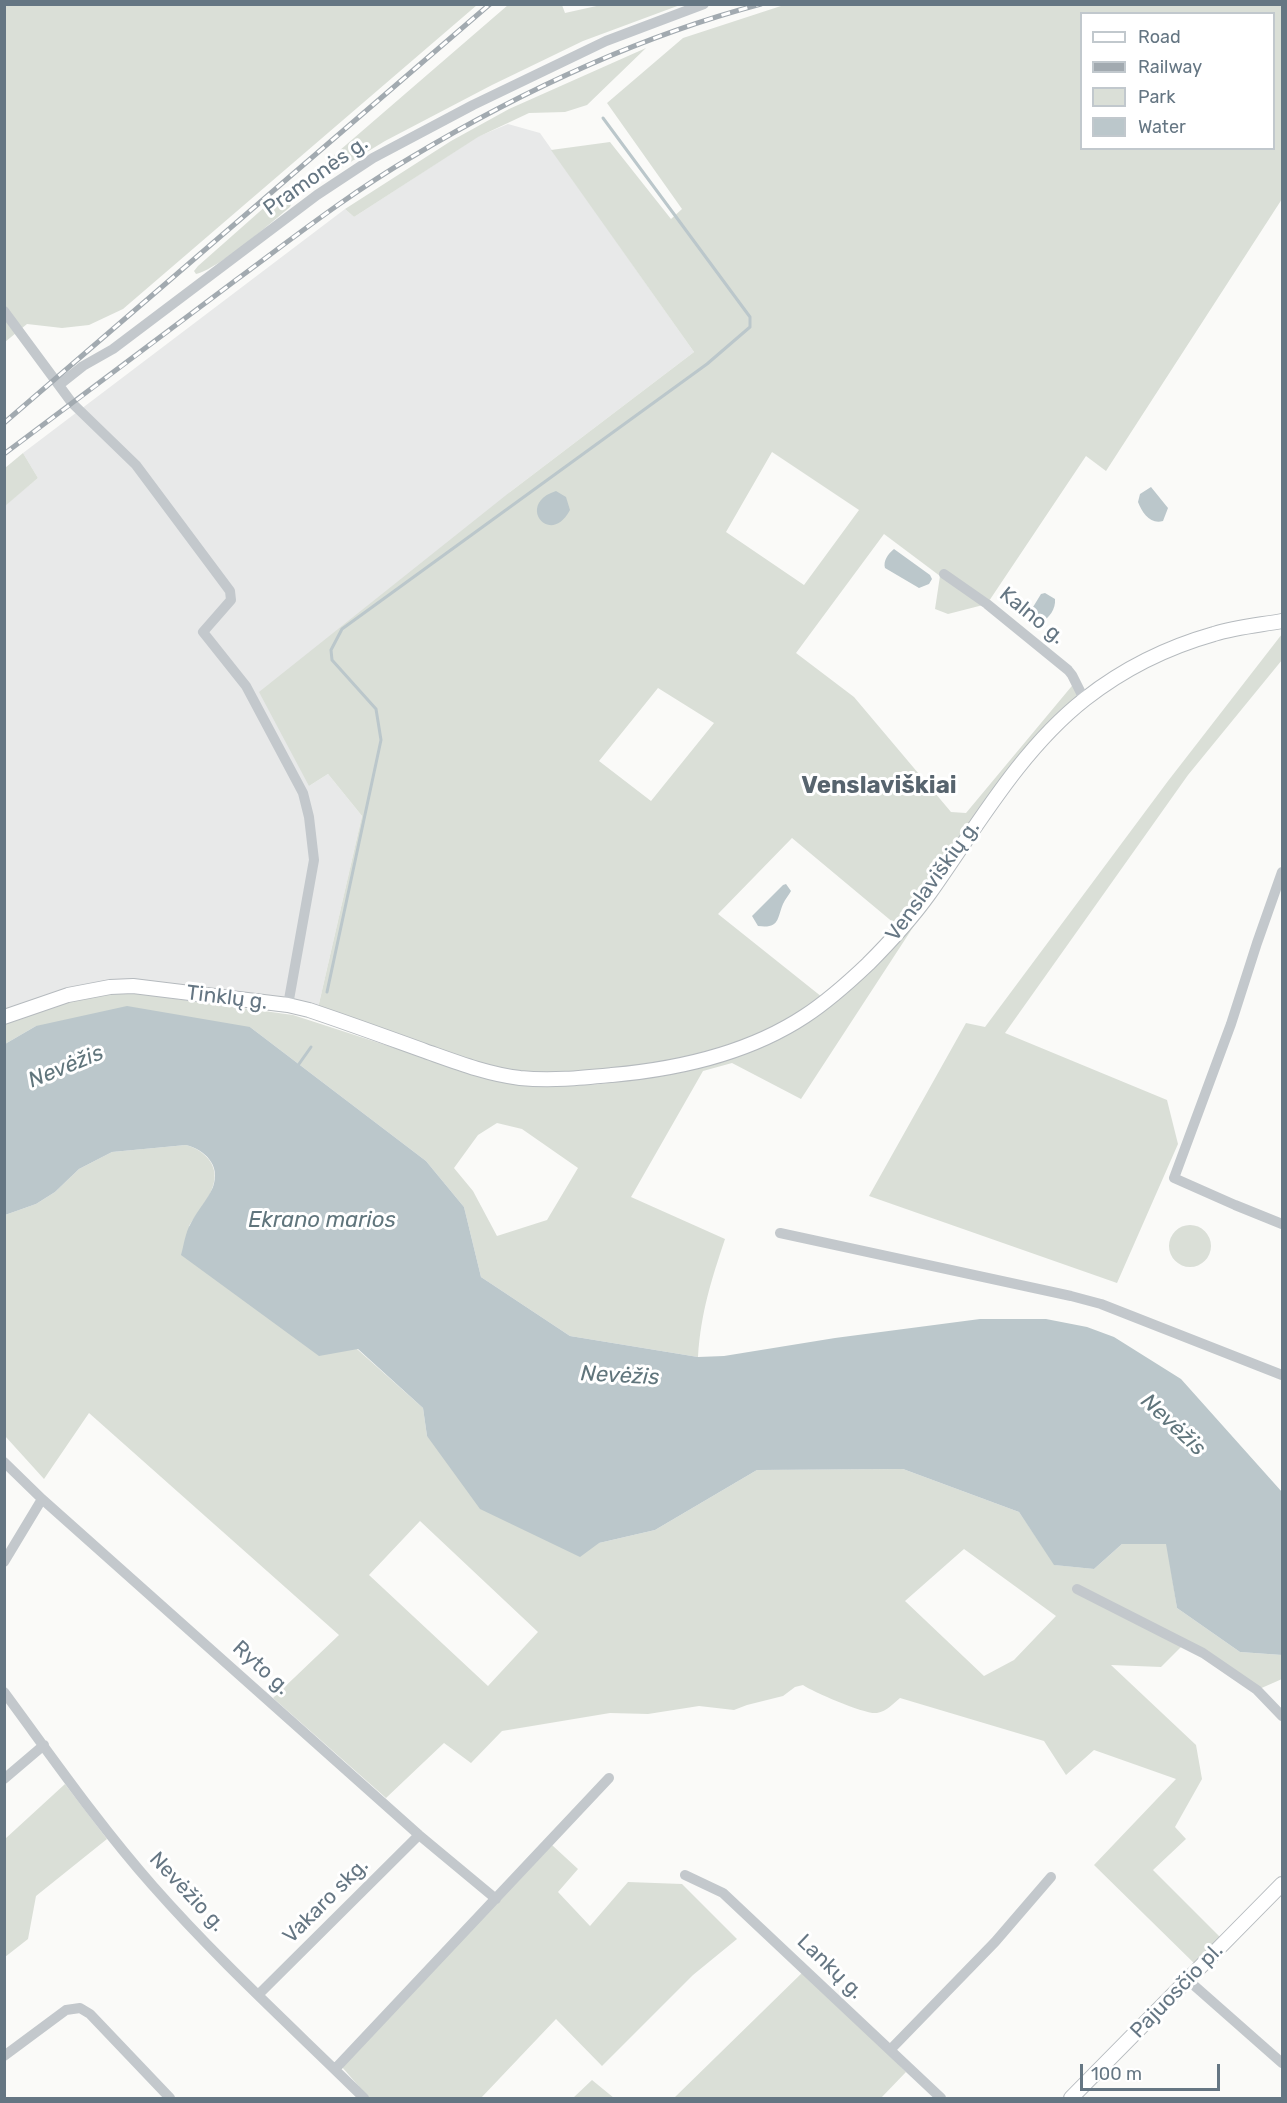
<!DOCTYPE html>
<meta charset="utf-8">
<style>
body{margin:0}
#map{position:relative;width:1287px;height:2103px;overflow:hidden;background:#fafaf8;font-family:Rubik,sans-serif}
canvas{display:block}
.frame{position:absolute;inset:0;border:6px solid #657683;pointer-events:none}
.legend{position:absolute;left:1080px;top:12px;width:195px;height:138px;box-sizing:border-box;background:#fff;border:2px solid #c1c8cd;margin:0;padding:8px 10px;list-style:none;font-size:18px;color:#657683}
.legend li{display:flex;align-items:center;gap:12px;height:30px}
.legend b{width:30px;border:2px solid #c1c8cd}
.scale{position:absolute;left:1080px;top:2064px;width:140px;height:27px;box-sizing:border-box;border:3px solid #657683;border-top:0;padding-left:8px;font-size:18px;line-height:21px;white-space:nowrap;color:#657683;-webkit-text-stroke:4px #fff;paint-order:stroke}
</style>
<div id="map">
<canvas width="1287" height="2103"></canvas>
<div class="frame"></div>
<ul class="legend">
<li><b style="height:8px;background:#fff"></b>Road</li>
<li><b style="height:8px;background:#a2aab0"></b>Railway</li>
<li><b style="height:16px;background:#dadfd7"></b>Park</li>
<li><b style="height:16px;background:#bbc7cb"></b>Water</li>
</ul>
<div class="scale">100 m</div>
</div>
<script>
const ctx = document.querySelector('canvas').getContext('2d');
ctx.lineJoin = 'round';
function fill(path, color) { ctx.fillStyle = color; ctx.fill(path, 'evenodd'); }
function stroke(path, color, width, dash) { ctx.strokeStyle = color; ctx.lineWidth = width; ctx.lineCap = dash ? 'butt' : 'round'; ctx.setLineDash(dash || []); ctx.stroke(path); }
function label(font, color, halo, rows, align = 'center') {
  ctx.font = font + ' Rubik,sans-serif'; ctx.lineWidth = 6; ctx.setLineDash([]); ctx.textBaseline = 'middle'; ctx.strokeStyle = halo; ctx.fillStyle = color; for (const [text, x, y, turn = 0] of rows) {
    ctx.save(); ctx.translate(x, y); ctx.rotate((+turn || 0) * Math.PI / 180); ctx.textAlign = isNaN(turn) ? turn : align; if (halo) ctx.strokeText(text, 0, 0); ctx.fillText(text, 0, 0); ctx.restore();
  }
}
fill(new Path2D(`
 M508,124L540,133L694,352L510,492L309,786L328,774L362,816L318,1008L143,981L5,1012L4,506L38,478L23,453L345,209L354,217L477,137Z`), '#e8e9e9');
fill(new Path2D(`
 M4,5H477L123,309L89,325L62,328L27,324L5,342Z
 M508,5H562L565,13L601,5H680L583,41L492,85L385,141L316,183L310,176Z
 M784,5H1282V199L1106,471L1086,456L987,604L948,614L935,609L940,576L884,534L796,653L854,697L951,812L966,813L1076,681L1084,699L1051,730L901,929L792,838L718,914L827,1001L786,1028L671,1067L518,1077L318,1008L362,816L328,774L309,786L259,692L510,492L694,352L551,150L610,142L671,219L682,209L607,103L683,38ZM1082,14H1274V148H1082ZM772,452L859,510L804,585L726,532ZM658,688L714,723L651,801L599,761Z
 M646,48L587,105L565,112L529,113L478,137L354,217L345,209L451,141L509,109Z
 M284,190L293,199L290,207C272,222 217,270 196,274L194,271L198,266Z
 M23,453L38,478L5,506V468Z
 M1282,634V660L1188,775L1005,1033L1167,1100L1178,1144L1117,1283L869,1196L966,1023L985,1027L1168,781Z
 M921,915L801,1099L732,1063L703,1071L631,1197L725,1239C711,1281 701,1312 698,1357L570,1336L481,1277L464,1207L426,1161L250,1027L36,1026L5,1044L4,1023C48,1008 87,994 133,993L293,1015L484,1077L523,1084L564,1086L601,1084L651,1077L780,1037ZM497,1123L522,1129L578,1168L547,1220L497,1236L473,1191L454,1168L478,1135Z
 M186,1145C204,1150 220,1165 213,1186C209,1200 196,1214 189,1226L357,1349L423,1408L427,1436L599,1543L655,1530L757,1470L903,1469L1019,1512L1055,1565L1094,1569L1122,1544H1167L1177,1608L1240,1652L1282,1655V1679L1257,1690L1184,1644L1161,1667L1111,1665L1196,1745L1202,1779L1175,1827L1186,1839L1153,1870L1225,1942L1200,1969L1094,1865L1176,1779L1094,1750L1066,1775L1044,1741L900,1698C893,1704 887,1711 877,1713C866,1715 813,1692 803,1685L795,1687L783,1696L747,1705L734,1710L699,1706L648,1714L610,1713L502,1731L471,1763L444,1743L386,1798L273,1698L339,1635L89,1413L44,1479L5,1436V1215L36,1204L55,1192L79,1169L112,1152ZM420,1521L538,1632L488,1686L369,1575ZM964,1549L1056,1616L1014,1660L984,1676L905,1601Z
 M1169 1246a21 21 0 1 1 42 0a21 21 0 1 1-42 0Z
 M65,1784L107,1839L36,1896L28,1939L5,1957V1839Z
 M552,1845L578,1869L558,1892L590,1926L628,1882L682,1884L737,1939L693,1975L602,2066L556,2019L481,2098H369L342,2067Z
 M806,1969L906,2072L881,2098H674Z
 M592,2080L614,2098H573Z`), '#dadfd7');
fill(new Path2D(`
 M1151,487L1168,508L1163,521C1151,525 1142,513 1138,502L1140,494Z
 M556,491L566,497L570,510C550,548 515,504 556,491Z
 M894,549L930,575L932,579L929,584L919,588L885,568C883,561 888,554 894,549Z
 M1045,593L1055,599C1056,609 1049,618 1041,623L1030,616V612L1041,594Z
 M786,884L791,891C789,895 785,899 783,904C777,918 780,929 758,926L752,916L783,885Z
 M127,1006L250,1027L426,1161L464,1207L481,1277L570,1336L698,1357L724,1356L835,1338L980,1319H1046L1087,1327L1114,1337L1181,1379L1282,1492V1655L1240,1652L1177,1608L1166,1544H1122L1094,1569L1054,1565L1019,1512L903,1469L757,1470L655,1530L599,1543L580,1557L480,1509L427,1436L423,1408L358,1349L319,1356L181,1255C184,1245 185,1233 191,1223C197,1211 208,1199 213,1187C221,1165 205,1150 186,1145L112,1152L79,1169L55,1192L36,1204L5,1215V1044L36,1026Z`), '#bbc7cb');
stroke(new Path2D(`
 M327,992L381,740L376,709L332,660L331,650L342,629L707,364L750,327V317L603,118
 M299,1064L311,1047`), '#bbc7cb', 3);
const major = new Path2D(`
 M4,1017L68,995L110,987L133,986L288,1005L309,1010C348,1023 386,1037 425,1051C456,1062 487,1074 520,1078C551,1081 581,1078 612,1075C679,1069 749,1053 805,1016C828,1001 848,983 868,964C890,942 911,919 929,894C976,828 1020,750 1085,699C1122,670 1168,647 1214,634C1236,627 1260,625 1282,621
 M1071,2098L1282,1884`);
stroke(major, '#b5babe', 16);
stroke(new Path2D(`
 M4,311L72,403L136,465L230,591L231,600L203,632L246,686L303,793L309,817L314,860L288,1005
 M59,385L83,366L113,349L317,195L373,158L473,105L606,41L704,4
 M944,574L987,604L1068,670L1072,675L1084,699
 M1282,872L1257,943L1231,1024L1174,1178L1235,1205L1282,1224
 M780,1233L1071,1296L1101,1304L1282,1375
 M4,1462L42,1499L419,1835L496,1899
 M4,1562L42,1499
 M1077,1589L1203,1653L1257,1690L1282,1716
 M4,1692C52,1757 99,1825 153,1886C219,1961 294,2029 364,2098
 M4,1779L44,1745
 M685,1875L723,1893L941,2098
 M1189,1981L1282,2063
 M259,1994L419,1835
 M890,2050L995,1942L1051,1877
 M4,2056L66,2010L80,2008L90,2014L170,2098
 M335,2069L609,1778`), '#c3c8cc', 10);
stroke(major, '#fff', 14);
const rail = new Path2D(`
 M4,423L490,4
 M4,454C82,396 159,338 236,280C293,238 349,194 410,158C520,92 637,37 761,4`);
stroke(rail, '#a2aab0', 5);
stroke(rail, '#fff', 3, [9]);
label('21px', '#657683', '#fff', [
 ["Pramonės g.",316,176,-35],
 ["Kalno g.",1032,616,39],
 ["Venslaviškių g.",933,881,-54],
 ["Tinklų g.",227,998,7],
 ["Ryto g.",261,1668,42],
 ["Nevėžio g.",187,1892,47],
 ["Vakaro skg.",326,1901,-45],
 ["Lankų g.",830,1967,44],
 ["Pajuosčio pl.",1177,1991,-46]
]);
label('italic 22px', '#60757c', '#fff', [
 ["Nevėžis",66,1067,-22],
 ["Ekrano marios",322,1221],
 ["Nevėžis",620,1376,3],
 ["Nevėžis",1173,1425,43]
]);
label('bold 24px', '#57646e', '#fff', [
 ["Venslaviškiai",879,786]
]);
</script>
